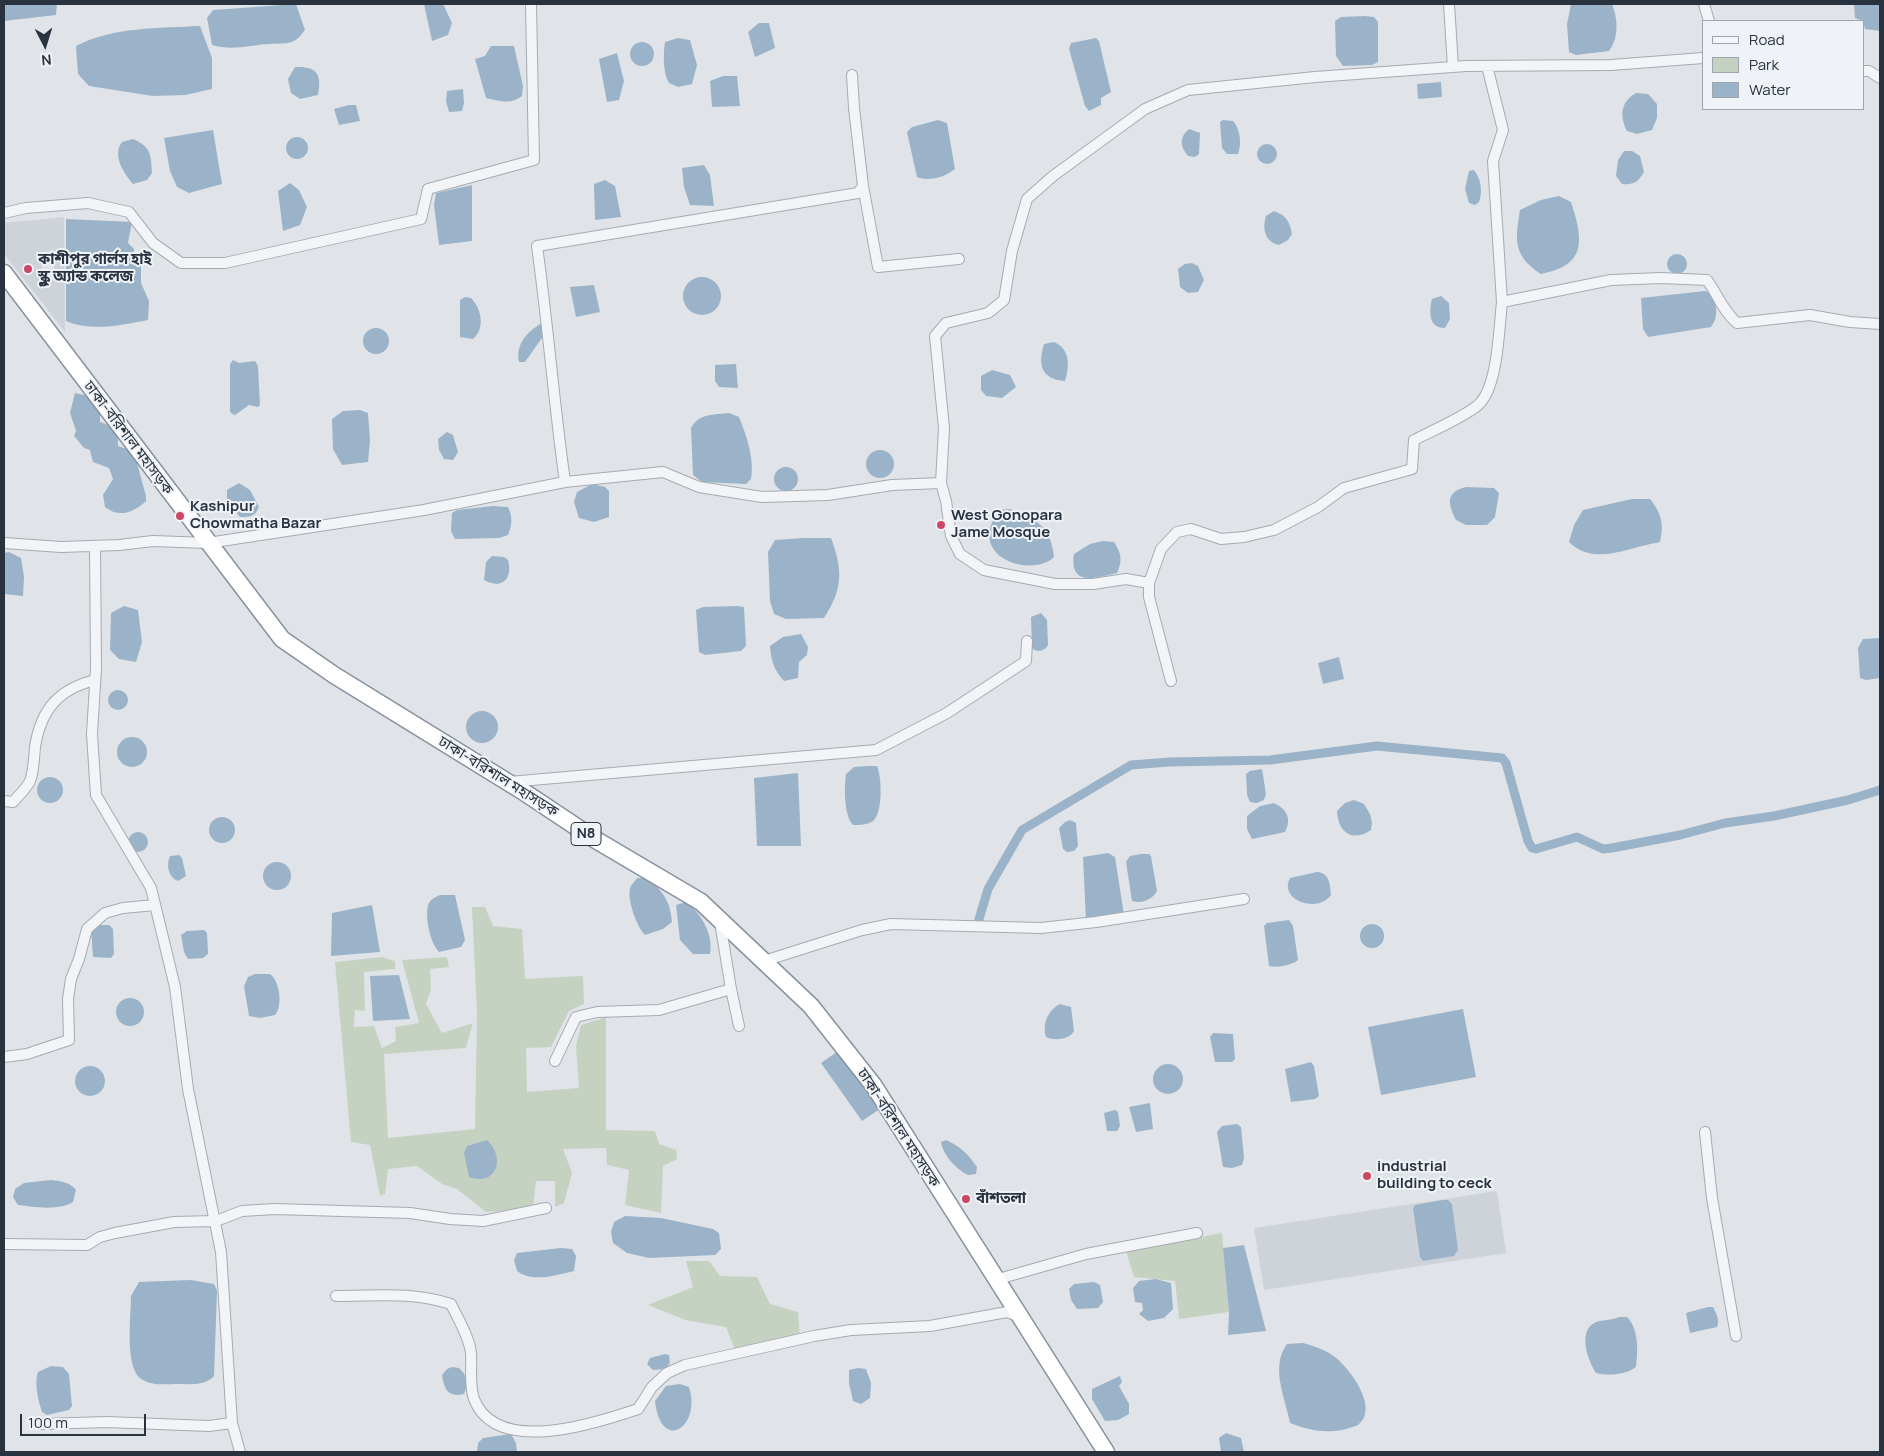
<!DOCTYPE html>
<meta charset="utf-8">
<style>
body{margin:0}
#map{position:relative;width:1884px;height:1456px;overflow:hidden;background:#e0e4e8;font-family:Manrope,sans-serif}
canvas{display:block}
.frame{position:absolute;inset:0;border:5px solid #29323f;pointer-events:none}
.legend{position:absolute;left:1702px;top:20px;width:162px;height:90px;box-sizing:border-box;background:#eff2f6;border:1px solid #a0a5ad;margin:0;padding:6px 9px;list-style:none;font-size:15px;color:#29323f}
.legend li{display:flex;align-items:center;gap:10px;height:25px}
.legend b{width:25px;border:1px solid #a0a5ad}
.north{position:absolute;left:20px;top:20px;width:50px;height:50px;-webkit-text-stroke:4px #eff2f6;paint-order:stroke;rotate:175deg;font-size:14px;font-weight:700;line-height:20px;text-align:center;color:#29323f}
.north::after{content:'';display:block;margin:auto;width:18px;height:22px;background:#29323f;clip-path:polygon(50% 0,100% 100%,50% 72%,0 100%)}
.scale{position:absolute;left:20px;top:1414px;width:126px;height:22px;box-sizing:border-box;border:2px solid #29323f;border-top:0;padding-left:6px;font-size:15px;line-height:18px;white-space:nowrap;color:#29323f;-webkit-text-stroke:4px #eff2f6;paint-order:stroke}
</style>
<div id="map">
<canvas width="1884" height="1456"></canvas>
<div class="frame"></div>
<ul class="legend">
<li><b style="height:6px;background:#f2f4f7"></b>Road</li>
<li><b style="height:14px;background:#c6d2c1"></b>Park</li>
<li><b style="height:14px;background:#9bb3c8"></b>Water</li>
</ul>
<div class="north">N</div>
<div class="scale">100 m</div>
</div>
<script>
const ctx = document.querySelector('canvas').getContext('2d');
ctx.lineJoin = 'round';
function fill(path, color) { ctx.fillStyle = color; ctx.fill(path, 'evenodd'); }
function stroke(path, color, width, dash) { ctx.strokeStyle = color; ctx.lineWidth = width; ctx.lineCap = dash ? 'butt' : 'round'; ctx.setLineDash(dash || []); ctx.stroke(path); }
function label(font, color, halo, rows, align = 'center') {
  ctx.font = font + ' Manrope,"Noto Sans Bengali",sans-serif'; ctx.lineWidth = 4; ctx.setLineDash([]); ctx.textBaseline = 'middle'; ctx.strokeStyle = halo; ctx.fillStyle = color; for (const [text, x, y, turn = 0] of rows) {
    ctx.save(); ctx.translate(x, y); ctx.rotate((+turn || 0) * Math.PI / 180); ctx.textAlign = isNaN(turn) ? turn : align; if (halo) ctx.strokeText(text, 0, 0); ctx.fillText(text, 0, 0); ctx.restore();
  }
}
fill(new Path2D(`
 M64,217L65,332L4,254V223ZM54,256V280L42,281L41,257Z
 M1497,1191L1506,1253L1264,1290L1254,1228Z`), '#ced3da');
fill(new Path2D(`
 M472,907H485L493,926L522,929L525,979L583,976L584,1004L569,1011L551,1047L526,1048L527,1092L579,1088L576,1046L581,1025L606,1017V1130L655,1131L659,1144L676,1150L677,1159L663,1166L661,1213L625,1205L629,1170L607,1165L606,1148L563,1149L572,1173L564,1203L555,1207V1181H536L533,1208L486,1212L457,1189L442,1184L417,1166L388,1169L385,1194L380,1196L370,1145L351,1142L335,962L382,957L395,961V969L364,972L365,1011L355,1010L354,1027L374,1026L382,1048L396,1041L395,1027L419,1023L402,960L447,957L449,967L430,969L431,989L426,1004L442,1033L473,1023L466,1048L384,1054L388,1138L475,1129L477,1014Z
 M1222,1233L1229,1312L1179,1319L1175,1281L1134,1277L1126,1251Z
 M686,1261H709L720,1276L757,1277L770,1304L798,1312L800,1338L735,1350L726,1327L685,1320L648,1305L693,1287Z`), '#c6d2c1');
fill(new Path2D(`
 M4,4H57L56,15L4,21Z
 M296,4L305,30C302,33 300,37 297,39C289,45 279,43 270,44C249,45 233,51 212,45L207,18L213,10Z
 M424,4H443L452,23L448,35L432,41Z
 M1571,4H1612C1618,19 1619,38 1609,51L1576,55L1569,52L1567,24Z
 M1854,4H1880V31L1865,29L1863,21L1855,18Z
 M1364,16L1374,17L1378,22V62L1372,65L1343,66L1336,56L1335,21L1341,17Z
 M759,23H769L775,48L755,57L748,32Z
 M200,26L212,58V89L185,95L153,96L89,86L78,74L76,46C112,27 160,28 200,26Z
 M678,38L690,40L697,65L692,84L678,87L669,83C663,73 663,55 665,42Z
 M1096,38L1099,41L1111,92L1101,98V105L1089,111L1085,106L1069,49L1071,43Z
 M630 54a12 12 0 1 1 24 0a12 12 0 1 1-24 0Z
 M491,46H514L523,86L522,96C511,105 499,101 486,98L475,59L485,56Z
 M617,53L624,81L619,100L607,102L599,59Z
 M295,67C317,66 322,74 318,95L300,99L291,93L288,79Z
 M723,76H737L740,106L712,107L710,81Z
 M1441,82L1442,97L1418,99L1417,84Z
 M463,89L464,103L462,111L449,112L446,101L447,91Z
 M1636,93L1648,94L1657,104V118L1652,130L1637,134L1627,131C1619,115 1621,102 1636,93Z
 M349,105H356L360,121L339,125L334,109Z
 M938,120L947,123L955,169C945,177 930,182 917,177L907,132L912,127Z
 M1223,120L1233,121C1240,128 1242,144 1238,154H1227L1222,148L1220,122Z
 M1189,129L1200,133L1199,154L1195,157L1188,156C1180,147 1179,137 1189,129Z
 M213,130L222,184L189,193L177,187L170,171L164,138Z
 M286 148a11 11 0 1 1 22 0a11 11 0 1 1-22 0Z
 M133,139C151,147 151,154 152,173L147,180L133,184C123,172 112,155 122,142Z
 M1257 154a10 10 0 1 1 20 0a10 10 0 1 1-20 0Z
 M1624,151H1632L1640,156L1644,172C1638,182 1634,185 1622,184L1616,176L1618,160Z
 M704,165L710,175L714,206L690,205L684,187L682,168Z
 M1474,170C1481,179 1483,191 1479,202L1475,205L1469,203L1465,189L1469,171Z
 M605,180L615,186L621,217L595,220L594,184Z
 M290,183L299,190L307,207L300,225L283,231L278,191Z
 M472,185V241L439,245L434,205L436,193Z
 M1559,196L1571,202C1583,239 1588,265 1541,274C1513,256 1515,240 1520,210L1541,200Z
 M1274,211C1286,215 1290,222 1292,234L1288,240L1279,245C1265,242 1262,229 1266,216Z
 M66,219L132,222L128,243L134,249V255L141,262V283L149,301L148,320C122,325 92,332 66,321Z
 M1667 264a10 10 0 1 1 20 0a10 10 0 1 1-20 0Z
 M1192,263L1198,266L1204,280L1198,292L1188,293L1180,287L1178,269L1185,264Z
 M683 296a19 19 0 1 1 38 0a19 19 0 1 1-38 0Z
 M594,285L600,312L576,317L570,287Z
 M1705,291L1711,293C1717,304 1719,317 1711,327L1648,337L1643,329L1641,298Z
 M1441,296L1449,303L1450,319L1445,328C1428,328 1429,311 1432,299Z
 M465,297L471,298C481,308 486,328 473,339L460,337V300Z
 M542,323L544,335L525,362H519C515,344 528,331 542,323Z
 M363 341a13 13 0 1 1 26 0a13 13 0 1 1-26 0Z
 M1054,342C1070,349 1070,365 1065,381C1040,379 1038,364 1044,344Z
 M233,360L239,363L255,361L258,366L260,405L258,407L249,405L235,415L231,413L230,411V364Z
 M736,364L738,388L719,387L715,381V365Z
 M992,370L1010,375L1016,387L1002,398L986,396L981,390V376Z
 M75,393L94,397L100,414V422C113,426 119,432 118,446L130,450L137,463L146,496V501C133,513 119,518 105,507L103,495L113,479L109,468L93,462L90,450L84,448L74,436L76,431L70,413Z
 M360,410L368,413L370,440L368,462L342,465L333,449L332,419L343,411Z
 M729,413L739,417C746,434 755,460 751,479L746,484L702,482L693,475L691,428C699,413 714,415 729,413Z
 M447,432L453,435L458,452L453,460L444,459L439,450L438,439Z
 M866 464a14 14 0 1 1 28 0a14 14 0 1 1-28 0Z
 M774 479a12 12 0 1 1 24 0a12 12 0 1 1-24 0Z
 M239,483L250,490L259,507C255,517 250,517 240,517L227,502V490Z
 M592,484L605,487L609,491V517L594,522L579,518L574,502L577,492Z
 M1466,487L1494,488L1499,493L1495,517L1487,525H1466L1456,520C1448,504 1445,492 1466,487Z
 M1632,499H1650C1662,514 1664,524 1660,542C1629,547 1594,567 1569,542L1574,525L1583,510Z
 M493,506L508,507C513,517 512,525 508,535L499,538L455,539L451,531L452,513L457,510Z
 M1010,509C1037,519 1051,527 1054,557C1034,578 964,559 999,510Z
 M804,538H831C843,570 843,589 824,618L786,619L774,614L770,601L768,552L775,540Z
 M1103,541L1114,542C1121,553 1123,560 1117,573C1096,578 1069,587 1074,554L1090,544Z
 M9,552L21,558L24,577L23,596L4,594V553Z
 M492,556L504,557L508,560C513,579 502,590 484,580L486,562Z
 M124,606L138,610L142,642L136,662L119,659L110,650L111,613Z
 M738,606L744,607L746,646L741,651L705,655L699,652L696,610L703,607Z
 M1041,613L1047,620L1048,645C1045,651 1037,653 1032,648L1031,617Z
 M801,634L808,647L807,655L799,662L798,678L784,681C774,670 771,661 770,646L783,637Z
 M1880,638V678L1866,680L1860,678L1858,648L1863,639Z
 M1339,657L1344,679L1323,684L1318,663Z
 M108 700a10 10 0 1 1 20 0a10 10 0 1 1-20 0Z
 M466 727a16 16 0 1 1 32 0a16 16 0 1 1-32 0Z
 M117 752a15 15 0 1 1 30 0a15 15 0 1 1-30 0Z
 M868,766H877C882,777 883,813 873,821C868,825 859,825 853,825C844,816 844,787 846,774L854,767Z
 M1262,769L1266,794L1264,800L1257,803L1250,802L1247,795L1246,774L1250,771Z
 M798,773L801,846H757L754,778Z
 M37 790a13 13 0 1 1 26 0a13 13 0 1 1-26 0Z
 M1354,800L1364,804L1370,814L1372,823L1371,830C1352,843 1338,832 1337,811L1345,803Z
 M1274,803C1287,809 1292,819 1285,832L1252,839L1247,829V816L1260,806Z
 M209 830a13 13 0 1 1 26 0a13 13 0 1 1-26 0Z
 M1070,820L1076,823L1078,846L1074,851L1067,852L1063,849L1059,828L1065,822Z
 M128 842a10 10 0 1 1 20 0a10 10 0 1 1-20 0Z
 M1108,853L1115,857L1124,915L1086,921L1083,857Z
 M1141,854H1149L1151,856L1157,891C1152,900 1142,904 1132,901L1126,862L1130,856Z
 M179,855L182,858L186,876L178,881C168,877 166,865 170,856Z
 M263 876a14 14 0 1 1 28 0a14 14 0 1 1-28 0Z
 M1317,872C1330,873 1330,885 1331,895C1318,914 1278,900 1290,878Z
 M637,878H650C663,895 670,898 672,922L663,929L645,935C637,927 627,900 630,888C631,885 635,881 637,878Z
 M440,895H455L465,940L461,947L439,952C430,942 425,919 428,905C430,899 436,897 440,895Z
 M686,902C701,913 714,935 710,954H693L680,940L676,905Z
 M372,905L380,952L331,956L332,913Z
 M1289,920L1293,926L1298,960C1292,965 1278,968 1269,966L1264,926L1267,923Z
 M1360 936a12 12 0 1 1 24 0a12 12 0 1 1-24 0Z
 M101,925H109L113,929L114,954L111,958L93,957L91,929Z
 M204,930L207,933L208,954L203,958L188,959L184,952L181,935L187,931Z
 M255,974H270C280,981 283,1006 275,1015L260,1018L249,1016L244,986L248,977Z
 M399,975L410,1019L373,1021L370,976Z
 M116 1012a14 14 0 1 1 28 0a14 14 0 1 1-28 0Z
 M1060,1004L1071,1007L1074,1031C1069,1040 1054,1041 1046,1037C1042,1024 1048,1010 1060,1004Z
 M1463,1009L1476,1077L1381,1095L1368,1027Z
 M1213,1033L1233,1034L1235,1059L1232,1062H1215L1210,1037Z
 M841,1049L883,1107L862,1121L821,1063Z
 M1311,1062L1314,1066L1319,1096L1315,1099L1291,1102L1285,1069Z
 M1153 1079a15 15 0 1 1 30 0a15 15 0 1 1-30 0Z
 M75 1081a15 15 0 1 1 30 0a15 15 0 1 1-30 0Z
 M1150,1103L1153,1129L1136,1132L1129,1107Z
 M1115,1110L1118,1112L1120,1126L1117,1131H1107L1104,1113Z
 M1237,1124L1241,1127L1244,1158L1242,1165L1232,1168L1223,1167L1217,1132L1222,1126Z
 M487,1140C506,1158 497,1187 469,1177L464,1153L467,1146Z
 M946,1140C960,1146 969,1155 977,1167L976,1174L968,1175C956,1169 943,1155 941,1142Z
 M51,1180C60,1181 70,1182 76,1190L73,1202C58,1211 34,1207 18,1205L13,1197L15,1189L24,1183Z
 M1443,1200H1448L1452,1204L1458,1250L1454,1256L1423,1261L1420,1257L1413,1208L1415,1205Z
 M625,1216L661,1218L713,1229L719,1233L721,1249L715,1255L649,1258L627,1253L613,1243L611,1232L614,1222Z
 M1244,1245L1266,1331L1228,1335L1229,1312L1223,1248Z
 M561,1248L572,1249L576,1256L574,1271C557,1275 532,1283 517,1271L514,1260L517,1253Z
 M1156,1279L1171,1283L1173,1309L1164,1318L1148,1321L1139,1314L1143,1310L1142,1303L1135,1302L1133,1288L1139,1281Z
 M191,1280L214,1284L217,1291L214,1376C205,1386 190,1384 178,1384C167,1384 153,1386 143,1380C124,1371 131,1316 131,1296L139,1282Z
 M1094,1282L1100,1285L1103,1302L1098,1308L1077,1309L1071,1300L1069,1289L1074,1284Z
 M1708,1307H1713C1716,1313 1720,1320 1717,1327L1690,1333L1686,1313Z
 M1619,1317H1627C1639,1329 1638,1351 1636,1367C1625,1375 1609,1376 1596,1373C1587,1359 1576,1327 1599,1321C1606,1320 1612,1320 1619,1317Z
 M1303,1343C1314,1346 1326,1350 1335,1357C1350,1369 1380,1408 1358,1425C1333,1435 1313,1432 1290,1423C1285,1397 1270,1367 1287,1344Z
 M665,1354L669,1355L670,1363L665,1369L653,1370L647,1364L650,1358Z
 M51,1366L63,1367L69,1374L72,1406L69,1410L47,1415L42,1412C38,1401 34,1382 38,1372Z
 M452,1367L459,1368C467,1375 469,1384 464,1394C448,1398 444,1389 442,1375L447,1369Z
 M858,1368L866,1369L871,1383L870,1398L861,1404L853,1401L849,1383V1370Z
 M1120,1376L1122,1382L1119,1386L1129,1404V1414L1118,1420L1105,1421L1092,1399V1389Z
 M680,1384L689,1387C702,1427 661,1454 655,1401L666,1386Z
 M1226,1433L1241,1438L1244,1452H1221L1219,1438Z
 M511,1434L516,1443L517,1452H477L478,1443L483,1438Z`), '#9bb3c8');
stroke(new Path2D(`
 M979,919L988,889L1022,830L1131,765L1169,762L1270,760L1377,746L1502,758L1506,763L1528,841L1532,848L1536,849L1577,837L1603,849L1612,848L1680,835L1725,823L1774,816L1848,800L1880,790`), '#9bb3c8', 9);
const minor = new Path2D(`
 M1449,4L1453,67
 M1704,4L1709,21
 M1487,66L1503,130L1493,161L1502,302
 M1863,71H1869L1880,78
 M863,186L878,267L959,259
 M4,213L26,208L88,203L129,212L153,243L181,263H225L421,219L428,189L534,160L531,4
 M565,482C554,404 548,325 537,246L858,193L863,186L854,108L852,75
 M4,543L61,547L119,545L153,541L208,543L424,510L565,482L663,472L699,487L762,497L828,495L892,485L941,483
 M95,546L96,668L92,734L96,795L151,888L175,987L188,1089L221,1252L232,1423L240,1452
 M1149,583L1126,579L1093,584H1055L984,570L960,554L951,536L946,501L941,483L944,428L935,336L946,323L988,313L1004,300L1012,251L1027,199L1053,176L1145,109L1188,90L1315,77L1466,66L1611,65L1703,58
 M1171,681L1149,597V583L1161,549L1177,532L1191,529L1221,539L1244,537L1274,530L1318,507L1344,488L1412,469L1414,440C1430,432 1466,416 1478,405C1498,388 1499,328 1502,302L1611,280L1661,278L1707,280C1718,295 1723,311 1737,323L1810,315L1850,322L1880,324
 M509,782L876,750L947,713L1026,661L1027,641
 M4,801L13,802C18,796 27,788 30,781C34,771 34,757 35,747C41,709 59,689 95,680
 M764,961L862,930L891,924L1041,928L1096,922L1244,899
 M731,989L739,1026
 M4,1057L27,1054L69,1040L68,999L71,979L79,959L87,929L105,913L123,908L155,905
 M555,1061L576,1017L597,1012L659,1010L731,989L720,922
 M1705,1132L1712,1198L1736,1336
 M4,1244L87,1245L100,1237L115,1233L174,1222L216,1221L242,1211L275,1209L410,1213L450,1219L483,1221L546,1208
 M995,1280L1086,1254L1197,1233
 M336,1296C377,1296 411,1291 451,1304C458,1319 469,1336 471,1353C472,1369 469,1384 474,1399C496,1456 594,1424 638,1409L652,1387L667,1373L685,1365L814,1336L851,1330L930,1326L1007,1312L1018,1316
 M42,1424L107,1422L209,1426L232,1423`);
const trunk = new Path2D(`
 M4,273L282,639L334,675L527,794L596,840L701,902L811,1006L874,1086L1106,1452`);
stroke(minor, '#a5abb2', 12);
stroke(trunk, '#87929f', 19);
stroke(minor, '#f2f4f7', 10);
stroke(trunk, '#fff', 16);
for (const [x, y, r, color] of [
 [28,269,5,"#cb4763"],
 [180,516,5,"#cb4763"],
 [941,525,5,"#cb4763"],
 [1367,1176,5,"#cb4763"],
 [966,1199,5,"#cb4763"]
]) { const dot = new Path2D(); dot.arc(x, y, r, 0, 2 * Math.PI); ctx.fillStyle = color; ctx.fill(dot); stroke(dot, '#eff2f6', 2); }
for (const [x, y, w] of [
 [586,834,30]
]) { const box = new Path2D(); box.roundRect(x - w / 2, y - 11.5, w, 23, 4); ctx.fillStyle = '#eff2f6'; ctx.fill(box); stroke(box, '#29323f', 1); }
label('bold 14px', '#29323f', null, [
 ["N8",586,834]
]);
label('bold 15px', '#29323f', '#eff2f6', [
 ["কাশীপুর গার্লস হাই",38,260],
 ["স্কুল অ্যান্ড কলেজ",38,277],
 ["Kashipur",190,507],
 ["Chowmatha Bazar",190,524],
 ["West Gonopara",951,516],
 ["Jame Mosque",951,533],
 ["industrial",1377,1167],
 ["building to ceck",1377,1184],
 ["বাঁশতলা",976,1199]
], 'left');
label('15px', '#29323f', '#eff2f6', [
 ["ঢাকা-বরিশাল মহাসড়ক",128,438,53],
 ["ঢাকা-বরিশাল মহাসড়ক",498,777,32],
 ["ঢাকা-বরিশাল মহাসড়ক",898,1128,57]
]);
</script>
